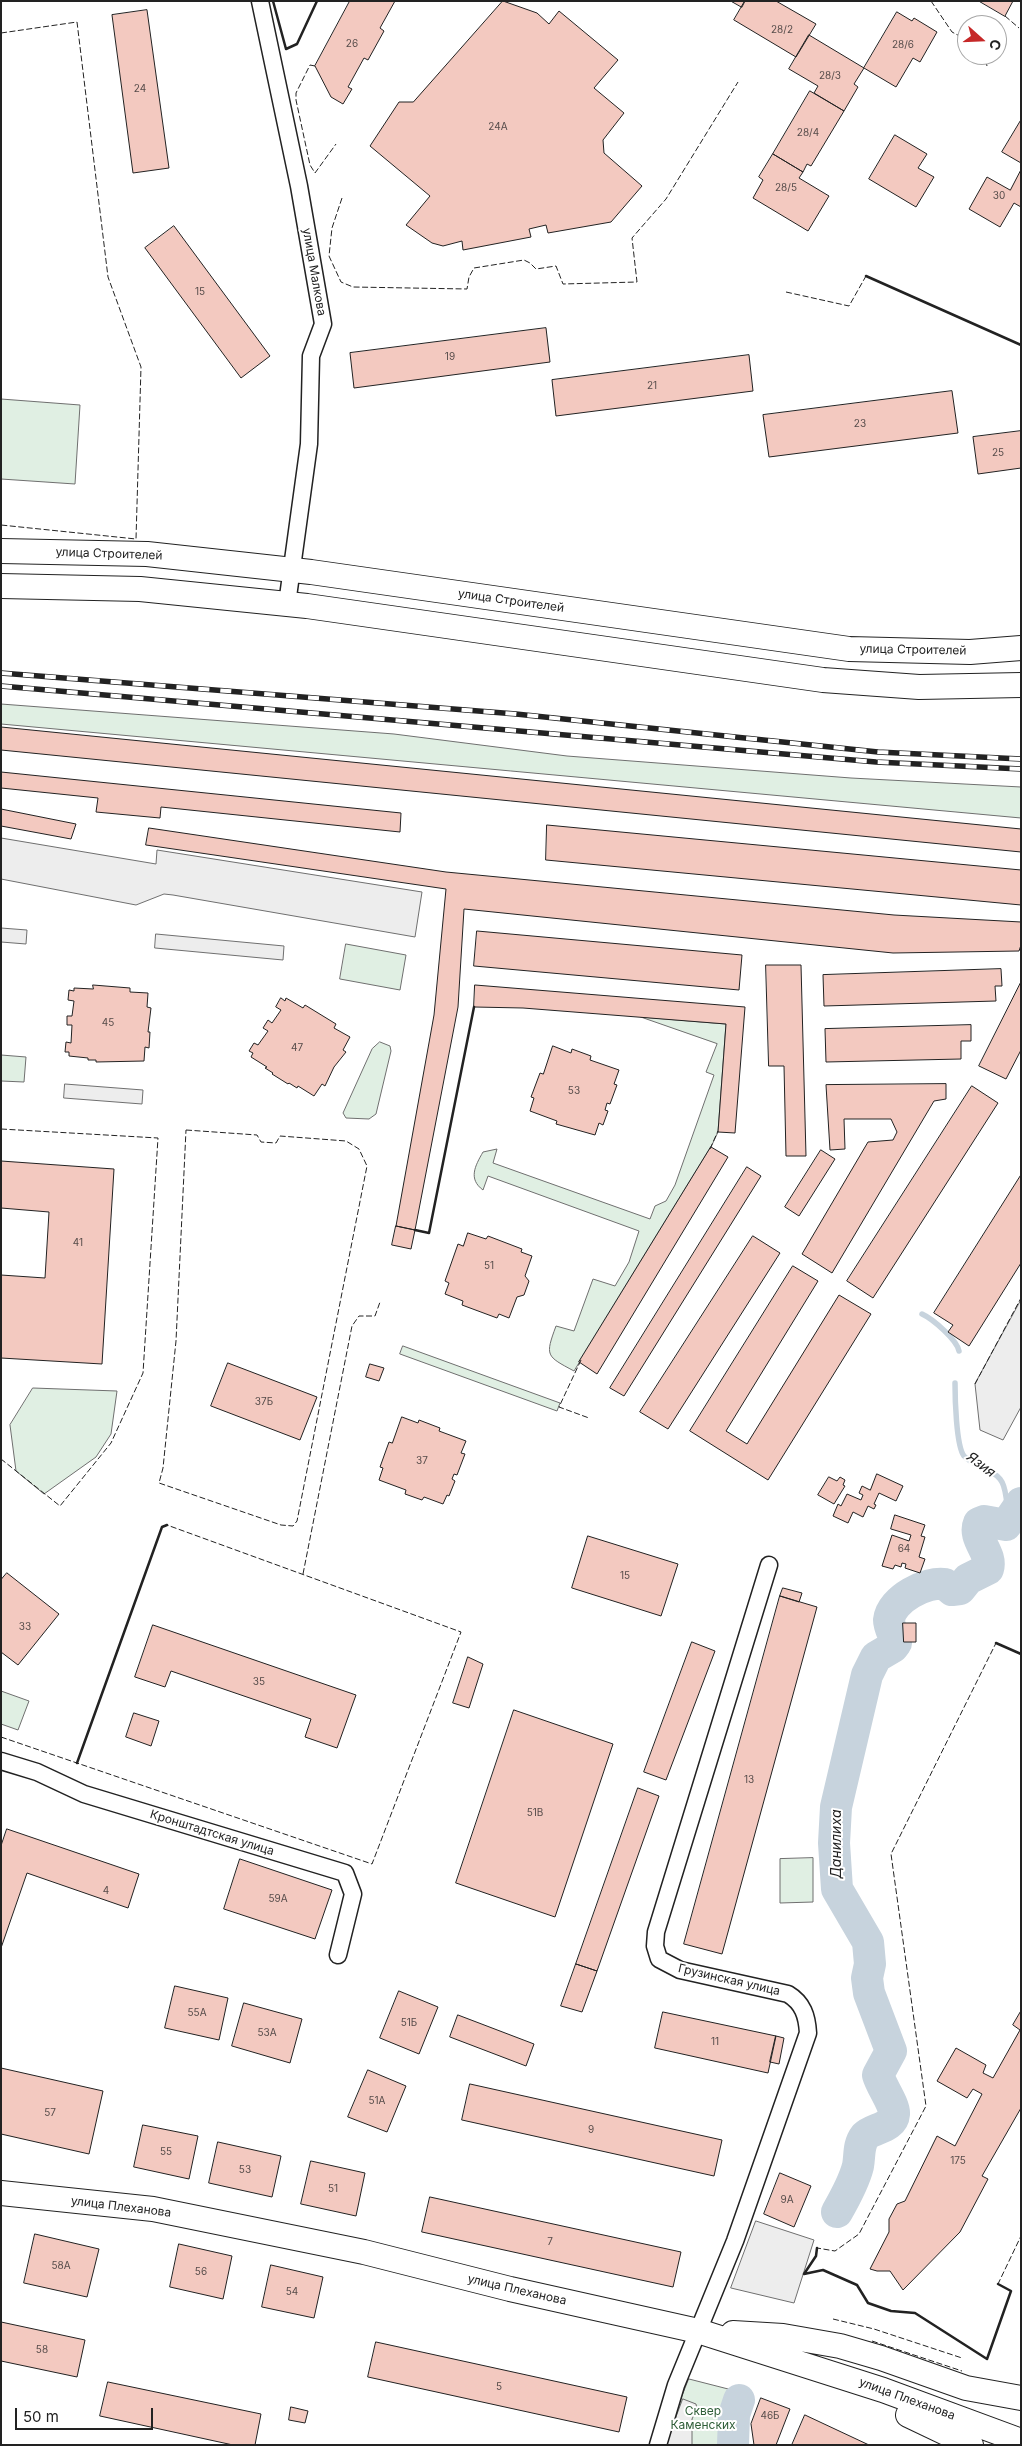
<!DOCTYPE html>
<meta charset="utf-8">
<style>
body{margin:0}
#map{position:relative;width:1022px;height:2446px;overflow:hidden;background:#fff;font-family:Inter,sans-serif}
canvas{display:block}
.frame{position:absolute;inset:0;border:2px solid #222;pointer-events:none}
.north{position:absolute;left:957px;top:15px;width:50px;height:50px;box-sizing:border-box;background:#fff;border:1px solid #a7a7a7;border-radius:50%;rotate:110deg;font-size:14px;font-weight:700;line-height:20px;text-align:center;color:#222}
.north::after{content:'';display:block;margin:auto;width:18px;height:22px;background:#c62828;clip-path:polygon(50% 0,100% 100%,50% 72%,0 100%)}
.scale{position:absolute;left:15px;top:2408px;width:138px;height:22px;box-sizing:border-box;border:2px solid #222;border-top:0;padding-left:6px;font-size:15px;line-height:18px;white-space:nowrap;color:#222;-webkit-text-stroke:4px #fff;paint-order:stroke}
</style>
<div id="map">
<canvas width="1022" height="2446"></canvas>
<div class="frame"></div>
<div class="north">С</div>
<div class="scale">50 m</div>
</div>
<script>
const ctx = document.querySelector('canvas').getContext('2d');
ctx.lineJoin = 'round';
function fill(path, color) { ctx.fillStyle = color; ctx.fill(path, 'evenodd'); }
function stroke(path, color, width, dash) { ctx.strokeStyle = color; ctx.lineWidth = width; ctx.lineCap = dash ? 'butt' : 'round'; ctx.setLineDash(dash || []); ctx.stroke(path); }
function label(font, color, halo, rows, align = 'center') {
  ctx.font = font + ' Inter,sans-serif'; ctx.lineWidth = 4; ctx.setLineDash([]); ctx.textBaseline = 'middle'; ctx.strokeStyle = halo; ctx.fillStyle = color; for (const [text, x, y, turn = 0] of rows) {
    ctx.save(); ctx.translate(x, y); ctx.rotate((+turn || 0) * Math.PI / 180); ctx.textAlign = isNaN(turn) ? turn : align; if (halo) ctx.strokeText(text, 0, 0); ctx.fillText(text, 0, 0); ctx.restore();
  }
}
const green = new Path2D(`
 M1,399L80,405L75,484L1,479Z
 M1,704L394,734L567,756L851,778L1021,787V818L1,724Z
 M346,944L406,955L400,990L340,979Z
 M641,1017L726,1024L718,1132L711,1147L574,1371C546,1356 545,1356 556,1326L574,1331L593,1279L615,1286L629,1262L639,1231L488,1176L483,1190C468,1179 475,1166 483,1152L497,1149L493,1163L650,1219L655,1206L666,1201L675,1185L714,1075L706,1072L717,1044Z
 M380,1042L390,1046L391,1051L376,1114L369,1119L346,1118L343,1113L372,1049Z
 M1,1055L26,1057L24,1082L1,1081Z
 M403,1346L560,1403L557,1411L400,1354Z
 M33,1388L117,1391L111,1434L96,1457L44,1494L16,1471L10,1425Z
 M1,1691L29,1701L18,1730L1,1724Z
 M813,1858V1902L780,1903V1859Z
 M689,2379L736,2391L729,2426L740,2445H663Z`);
fill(green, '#e0efe3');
stroke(green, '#6f6f6f', 1);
const parking = new Path2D(`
 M1,838L156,864L157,850L422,892L415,937L173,895L164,894L136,905L1,879Z
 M1,928L27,930L26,944L1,942Z
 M156,934L284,946L283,960L155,948Z
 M65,1084L143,1090L142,1104L64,1098Z
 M1021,1300V1407L1003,1440L980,1430L975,1384Z
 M756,2221L814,2240L794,2303L731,2288Z
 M683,2399L696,2404L697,2409L692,2419V2445H666Z`);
fill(parking, '#ededed');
stroke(parking, '#6f6f6f', 1);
stroke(new Path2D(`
 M922,1314C933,1319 957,1340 959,1351
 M955,1383C955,1396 956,1446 964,1456C974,1467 991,1468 1000,1479C1009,1490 1003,1506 1013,1515`), '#c7d3dd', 5.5);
stroke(new Path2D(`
 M837,2212C845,2198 854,2182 858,2166C860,2156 858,2145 865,2136C873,2128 893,2128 894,2114C895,2105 881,2086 878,2075L891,2051L869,1993L867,1978L870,1964L868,1942L837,1889L834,1843L836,1807L867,1675L876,1657L893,1647L896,1643C894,1635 889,1627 889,1620C891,1599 927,1581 945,1584L952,1590L960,1589L968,1579L988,1569C993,1553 972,1539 979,1523L984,1521L1006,1525L1021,1503
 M733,2445L734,2415L739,2400`), '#c7d3dd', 32);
const building = new Path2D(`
 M350,1H395L380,28L384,31L368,60L364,58L348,87L352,89L343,104L331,97L315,66Z
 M503,1L537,13L549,24L559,11L618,60L594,88L624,113L603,140L604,153L642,186L611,222L548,233L546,225L529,229L531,237L463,250L462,241L443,246L432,243L406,225L430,196L370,146L399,102H413Z
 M731,1H745L742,7Z
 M745,1H776L816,24L796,57L734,20Z
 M979,1H1013L1005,16Z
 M147,10L169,168L133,173L112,15Z
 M897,12L912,21L914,18L937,32L920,62L913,58L896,87L864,68Z
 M809,35L864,68L854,84L858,87L844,111L814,93L818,86L789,69Z
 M810,91L844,111L811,166L807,164L803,172L773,154Z
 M1021,120V163L1002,152Z
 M895,135L927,154L918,168L934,177L916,207L869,179Z
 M773,154L803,172L799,178L829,196L808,231L753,198L763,180L759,177Z
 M1021,170V207L1014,203L1000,227L969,209L987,177L1010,190Z
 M174,226L270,356L241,378L145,248Z
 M546,328L550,362L354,388L350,353Z
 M749,355L753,391L556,416L552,380Z
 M952,391L958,433L769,457L763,415Z
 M1021,431V468L978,474L973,437Z
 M1,727L1021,829V852L1,750Z
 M1,772L401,813L400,832L161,807L160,818L96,812L98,798L1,788Z
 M1,809L76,824L71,839L1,826Z
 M547,825L1021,870V905L546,860Z
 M149,828L446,872L894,915L1021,922V945L1019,951L893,953L464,909L458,1007L415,1230L396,1226L434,1015L446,889L146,845Z
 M477,931L742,955L739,990L474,966Z
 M766,965H801L806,1156H786L784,1066H769Z
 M1001,969L1002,986H995L996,1001L824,1006L823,975Z
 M1021,982V1050L1006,1079L979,1066Z
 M93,985L130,988V992L148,993L147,1007L151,1008L148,1032H150L149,1048L145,1047L144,1061L96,1062V1060H88V1058L69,1056V1052H65L66,1042L71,1043L72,1025H67V1016H72L74,1001L68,1000L69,990L74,991V988L93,989Z
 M475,985L745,1007L735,1133L718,1132L726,1024L523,1008L474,1007Z
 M281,998L285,1001L286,998L303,1008L305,1005L336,1024L334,1028L350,1037L343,1050L346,1052L334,1067L325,1086L322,1084L314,1096L298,1086L297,1088L289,1083L288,1084L272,1074L273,1073L265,1068L267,1067L251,1057L253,1053L249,1051L254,1043L258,1045L268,1031L263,1028L268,1020L272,1023L281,1010L276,1007Z
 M971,1025V1041H961V1059L826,1062L825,1029Z
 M553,1046L571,1053L572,1049L591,1056L590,1060L619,1070L614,1084L617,1085L610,1104L607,1103L605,1110L608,1111L603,1125L599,1123L595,1135L556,1124L557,1121L530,1111L534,1098L531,1097L540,1073L543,1074Z
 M946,1084V1099L934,1101L832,1273L802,1254L868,1142L893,1140L897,1132L891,1119H844L845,1149L830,1150L826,1085Z
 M972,1086L998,1103L873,1298L847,1281Z
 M711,1147L728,1157L597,1374L579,1362Z
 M821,1150L835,1159L799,1216L785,1207Z
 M1,1161L114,1169L102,1364L1,1358V1275L45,1278L49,1212L1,1208Z
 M747,1167L761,1176L624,1396L610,1388Z
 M1021,1175V1263L969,1346L948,1332L953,1325L934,1313Z
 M396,1226L415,1230L411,1249L392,1245Z
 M468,1233L486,1239L488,1236L522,1249L521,1252L532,1256L525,1276L529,1281L524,1295L517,1297L509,1318L499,1314L497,1318L462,1305L463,1301L445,1294L449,1283L445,1281L458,1244L463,1246Z
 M753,1236L780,1253L668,1429L640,1412Z
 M793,1266L818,1281L726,1431L747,1444L839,1295L871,1314L768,1480L690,1431Z
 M228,1363L317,1397L300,1440L211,1406Z
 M370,1364L384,1368L379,1381L366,1377Z
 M402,1417L418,1423L419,1420L440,1428L439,1431L466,1441L461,1453L465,1454L457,1475L454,1474L452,1479L455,1481L449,1496L447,1495L443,1504L424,1497L422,1500L405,1494L406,1490L379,1480L383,1468L380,1467L389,1442L392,1443Z
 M877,1474L903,1486L896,1501L879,1493L874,1504L876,1505L874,1509L868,1506L863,1517L853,1512L848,1523L833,1516L838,1504L841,1506L847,1494L861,1500L863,1495L859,1493L862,1486L870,1490Z
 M829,1477L837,1481L840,1477L845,1480L843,1485L845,1486L834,1504L818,1495Z
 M895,1515L925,1525L921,1536L925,1537L919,1557L925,1559L920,1573L905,1568L906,1564L902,1563L901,1567L895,1565L893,1569L882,1566L892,1535L909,1541L911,1535L891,1529Z
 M588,1536L678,1564L661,1616L572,1588Z
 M7,1573L59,1614L18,1665L1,1652V1580Z
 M783,1588L802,1593L799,1602L780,1596Z
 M780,1596L817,1607L722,1954L684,1944Z
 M903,1623H916V1642H904Z
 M153,1625L356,1695L337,1748L305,1737L311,1719L171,1671L165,1687L135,1677Z
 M692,1642L715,1651L666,1780L644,1772Z
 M468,1657L483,1664L469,1708L453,1703Z
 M514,1710L613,1744L555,1917L456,1883Z
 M134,1713L159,1721L151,1746L126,1737Z
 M638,1788L659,1796L597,1971L576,1964Z
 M7,1829L139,1874L128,1908L27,1873L1,1948V1846Z
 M240,1859L332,1890L315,1939L224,1909Z
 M576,1964L597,1971L582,2012L561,2006Z
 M175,1986L228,1998L219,2040L165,2028Z
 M399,1991L438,2007L419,2054L380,2038Z
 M244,2003L302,2019L290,2063L232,2046Z
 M1021,2011V2108L982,2176L988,2179L960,2232L903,2290L890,2271H877L870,2269L889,2232V2219L897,2204L905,2201L937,2136L955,2146L982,2094L973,2089L967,2098L937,2081L956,2048L986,2065L983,2073L993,2078L1020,2030L1013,2025Z
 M663,2012L776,2036L768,2073L655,2048Z
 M458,2015L534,2044L526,2066L450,2037Z
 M776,2036L784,2038L779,2064L770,2062Z
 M1,2068L103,2091L89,2154L1,2134Z
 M368,2070L406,2086L387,2132L348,2117Z
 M470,2084L722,2140L714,2176L462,2120Z
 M143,2125L198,2136L189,2179L134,2167Z
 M218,2142L281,2156L272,2197L209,2183Z
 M311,2161L365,2173L356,2216L301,2204Z
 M780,2173L811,2186L794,2227L764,2214Z
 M430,2197L681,2252L673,2287L422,2232Z
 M35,2234L99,2249L87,2297L24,2283Z
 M179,2244L232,2256L223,2299L170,2287Z
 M271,2265L323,2277L314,2318L262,2307Z
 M1,2322L85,2340L77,2377L1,2361Z
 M376,2342L627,2397L619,2432L368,2377Z
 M108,2382L261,2414L255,2445H233L100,2416Z
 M761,2398L790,2409L776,2445H754L751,2424Z
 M291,2407L308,2411L305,2423L289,2420Z
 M805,2415L869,2445H792Z`);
fill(building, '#f3c9c0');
stroke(building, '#222', 1);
const minor = new Path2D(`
 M260,1L299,186L323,324L311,356L309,444L287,604
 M1,1761L37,1772L84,1794L345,1873L353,1894L338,1955
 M658,2445L676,2385L735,2241L808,2033C807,2016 803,2003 788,1994L680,1970L659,1959L655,1946L656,1932L769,1565`);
const secondary = new Path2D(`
 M1,551L147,554L311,572L849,649L970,652L1021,648
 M1,586L140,589L307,606L823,680L919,687L1021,685
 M1,2193L153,2209L364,2252L510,2289L698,2331L883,2390L1021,2441
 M733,2333L783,2336L840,2346L881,2358L966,2388L1021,2398
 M908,2415L971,2445`);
stroke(minor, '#222', 19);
stroke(secondary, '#222', 26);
stroke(minor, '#fff', 16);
stroke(secondary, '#fff', 24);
const rail = new Path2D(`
 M1,673L516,714L878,752L1021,759
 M1,686L876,762L1021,769`);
stroke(rail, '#222', 5.5);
stroke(rail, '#fff', 4, [11]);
stroke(new Path2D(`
 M931,1L952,32L967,40
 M1005,16L1019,28
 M1,33L77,22L108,277L141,367L136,539L1,525
 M984,55L987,66
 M315,66L310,65L296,93V100L310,165L315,173L336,144
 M342,198L332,228L329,256L341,282L353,287L467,289L469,277L474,268L524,260L530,263L536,269L556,266L563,284L637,282L632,238L666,199L738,82
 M786,292L849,306L866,276
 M1,1129L158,1138L143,1373L111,1443L60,1506L1,1459
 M186,1130L257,1135L261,1142L276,1143L280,1136L346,1141L359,1149L367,1166L297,1521L293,1526L281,1525L159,1483L163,1468L176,1341Z
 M710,1149L718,1131
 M581,1360L559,1407L589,1418
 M975,1384L1021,1298
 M303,1574L352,1326L359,1316H375L380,1302
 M1021,1654L996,1643L891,1854L926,2106L859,2234L835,2251L817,2248L816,2256L804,2274L823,2270L857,2285L868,2303L891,2311L915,2313L987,2359L1011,2291L998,2284L1021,2236
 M1,1737L372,1864L461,1632L167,1525
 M833,2319L874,2329L962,2358
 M872,2341L962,2371`), '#222', 1, [6, 2.5]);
stroke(new Path2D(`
 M273,1L286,49L297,44L317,1
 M866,276L1021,345
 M415,1230L429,1233L474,1007
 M996,1643L1021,1654
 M77,1763L162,1527L167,1525
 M817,2248L816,2256L804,2274L823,2270L857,2285L868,2303L891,2311L915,2313L987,2359L1011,2291L998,2284`), '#222', 2.5);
label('10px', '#564c4a', null, [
 ["28/2",782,30],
 ["26",352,44],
 ["28/6",903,45],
 ["28/3",830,76],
 ["24",140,89],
 ["24А",498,127],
 ["28/4",808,133],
 ["28/5",786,188],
 ["30",999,196],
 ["15",200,292],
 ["19",450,357],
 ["21",652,386],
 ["23",860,424],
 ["25",998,453],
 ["45",108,1023],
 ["47",297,1048],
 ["53",574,1091],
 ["41",78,1243],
 ["51",489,1266],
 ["37Б",264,1402],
 ["37",422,1461],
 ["64",904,1549],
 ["15",625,1576],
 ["33",25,1627],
 ["35",259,1682],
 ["13",749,1780],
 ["51В",535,1813],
 ["4",106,1891],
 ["59А",278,1899],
 ["55А",197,2013],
 ["51Б",409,2023],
 ["53А",267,2033],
 ["11",715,2042],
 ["51А",377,2101],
 ["57",50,2113],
 ["9",591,2130],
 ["55",166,2152],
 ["175",958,2161],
 ["53",245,2170],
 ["51",333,2189],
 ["9А",787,2200],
 ["7",550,2242],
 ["58А",61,2266],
 ["56",201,2272],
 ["54",292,2292],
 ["58",42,2350],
 ["5",499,2387],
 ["46Б",770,2416]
]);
label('12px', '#222', '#fff', [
 ["улица Малкова",314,272,80],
 ["улица Строителей",109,554,2],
 ["улица Строителей",511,601,8],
 ["улица Строителей",913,650,1],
 ["Кронштадтская улица",212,1833,17],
 ["Грузинская улица",729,1980,13],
 ["улица Плеханова",121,2207,7],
 ["улица Плеханова",517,2290,13],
 ["улица Плеханова",907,2399,20]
]);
label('12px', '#2f5e38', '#fff', [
 ["Сквер",703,2411],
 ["Каменских",703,2425]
]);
label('italic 14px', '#222', '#fff', [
 ["Язия",981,1465,37],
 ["Данилиха",837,1844,-90]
]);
</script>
